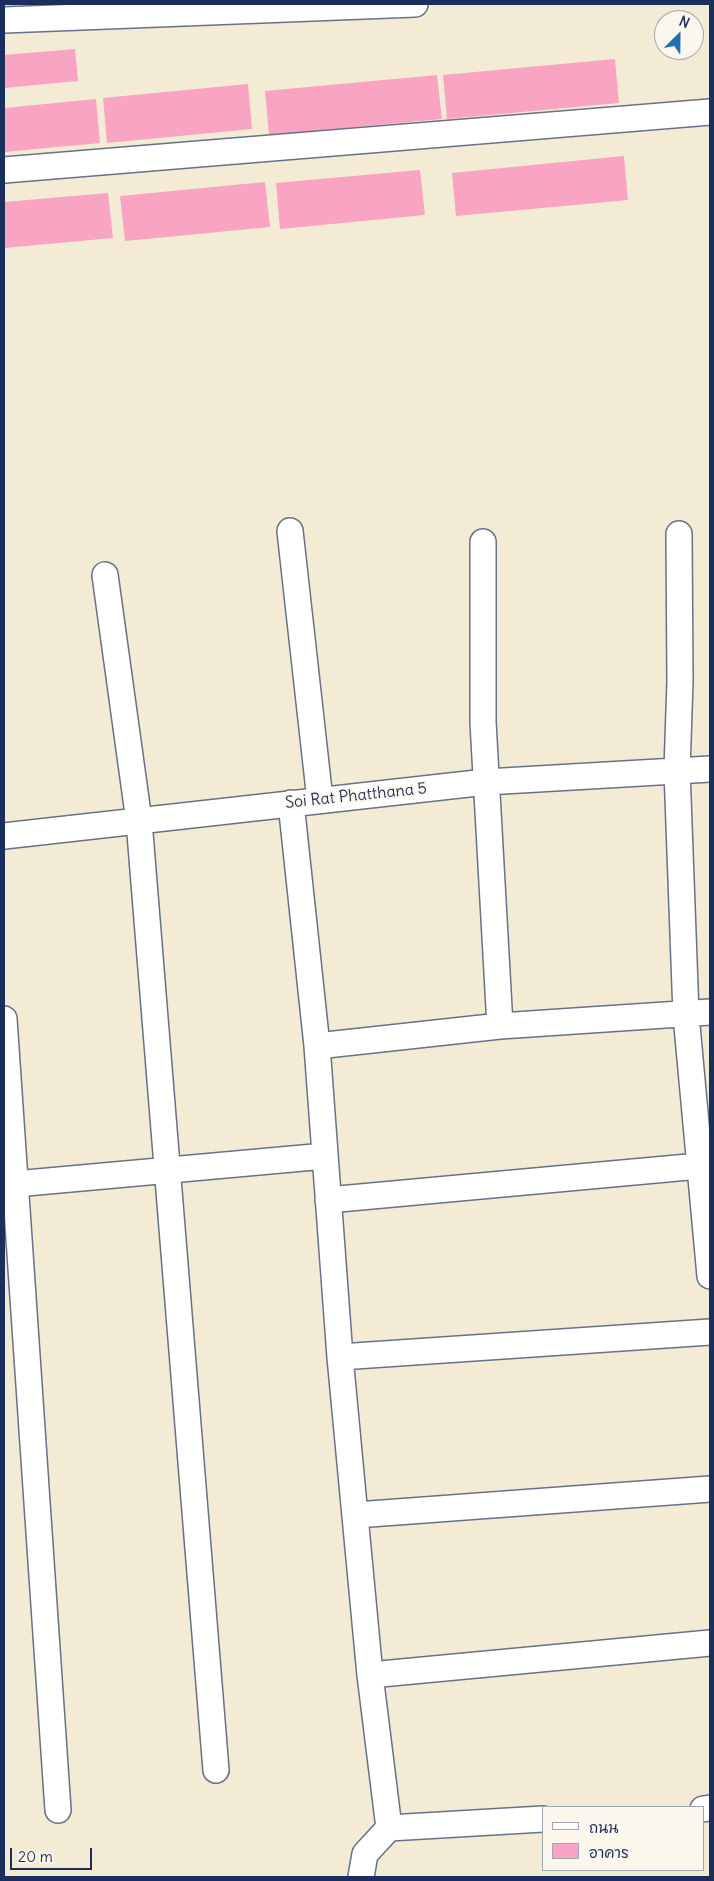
<!DOCTYPE html>
<meta charset="utf-8">
<style>
body{margin:0}
#map{position:relative;width:714px;height:1881px;overflow:hidden;background:#f3ebd4;font-family:Delius,"Playpen Sans Thai",sans-serif}
canvas{display:block}
.frame{position:absolute;inset:0;border:5px solid #1b2f5e;pointer-events:none}
.legend{position:absolute;left:542px;top:1806px;width:162px;height:65px;box-sizing:border-box;background:#fbf7ec;border:1px solid #a1a7b3;margin:0;padding:6px 9px;list-style:none;font-size:15px;color:#1b2f5e}
.legend li{display:flex;align-items:center;gap:10px;height:25px}
.legend b{width:25px;border:1px solid #a1a7b3}
.north{position:absolute;left:654px;top:10px;width:50px;height:50px;box-sizing:border-box;background:#fbf7ec;border:1px solid #a1a7b3;border-radius:50%;rotate:23deg;font-size:14px;font-weight:700;line-height:20px;text-align:center;color:#1b2f5e}
.north::after{content:'';display:block;margin:auto;width:18px;height:22px;background:#1f6fb2;clip-path:polygon(50% 0,100% 100%,50% 72%,0 100%)}
.scale{position:absolute;left:10px;top:1848px;width:82px;height:22px;box-sizing:border-box;border:2px solid #1b2f5e;border-top:0;padding-left:6px;font-size:15px;line-height:18px;white-space:nowrap;color:#1b2f5e;-webkit-text-stroke:4px #fbf7ec;paint-order:stroke}
</style>
<div id="map">
<canvas width="714" height="1881"></canvas>
<div class="frame"></div>
<ul class="legend">
<li><b style="height:6px;background:#fff"></b>ถนน</li>
<li><b style="height:14px;background:#f8a4c2"></b>อาคาร</li>
</ul>
<div class="north">N</div>
<div class="scale">20 m</div>
</div>
<script>
const ctx = document.querySelector('canvas').getContext('2d');
ctx.lineJoin = 'round';
function fill(path, color) { ctx.fillStyle = color; ctx.fill(path, 'evenodd'); }
function stroke(path, color, width, dash) { ctx.strokeStyle = color; ctx.lineWidth = width; ctx.lineCap = dash ? 'butt' : 'round'; ctx.setLineDash(dash || []); ctx.stroke(path); }
function label(font, color, halo, rows, align = 'center') {
  ctx.font = font + ' Delius,sans-serif'; ctx.lineWidth = 4; ctx.setLineDash([]); ctx.textBaseline = 'middle'; ctx.strokeStyle = halo; ctx.fillStyle = color; for (const [text, x, y, turn = 0] of rows) {
    ctx.save(); ctx.translate(x, y); ctx.rotate((+turn || 0) * Math.PI / 180); ctx.textAlign = isNaN(turn) ? turn : align; if (halo) ctx.strokeText(text, 0, 0); ctx.fillText(text, 0, 0); ctx.restore();
  }
}
fill(new Path2D(`
 M75,49L78,81L4,88V55Z
 M615,59L619,103L447,119L443,75Z
 M437,75L442,119L269,135L265,91Z
 M248,84L252,129L107,143L103,98Z
 M96,99L100,143L4,152V108Z
 M624,156L628,200L456,216L452,173Z
 M420,170L425,215L280,229L276,183Z
 M265,182L270,227L125,241L120,196Z
 M108,193L113,238L4,248V202Z`), '#f8a4c2');
const minor = new Path2D(`
 M4,20L415,4
 M4,170L710,112
 M290,531L320,800
 M679,534L680,681L677,770L686,1015L710,1276
 M483,542V722L500,1026
 M105,575L139,821L216,1770
 M291,803L317,1046L340,1357L370,1675L389,1828
 M4,836L486,782L710,769
 M4,1019L58,1810
 M317,1046L500,1026L710,1012
 M4,1185L325,1156
 M328,1200L710,1165
 M340,1357L710,1332
 M356,1515L710,1489
 M370,1675L710,1643
 M703,1809L710,1808
 M361,1877L365,1854L389,1828L543,1819`);
stroke(minor, '#677187', 28);
stroke(minor, '#fff', 25);
label('16px', '#1b2f5e', '#fbf7ec', [
 ["Soi Rat Phatthana 5",356,796,-6]
]);
</script>
